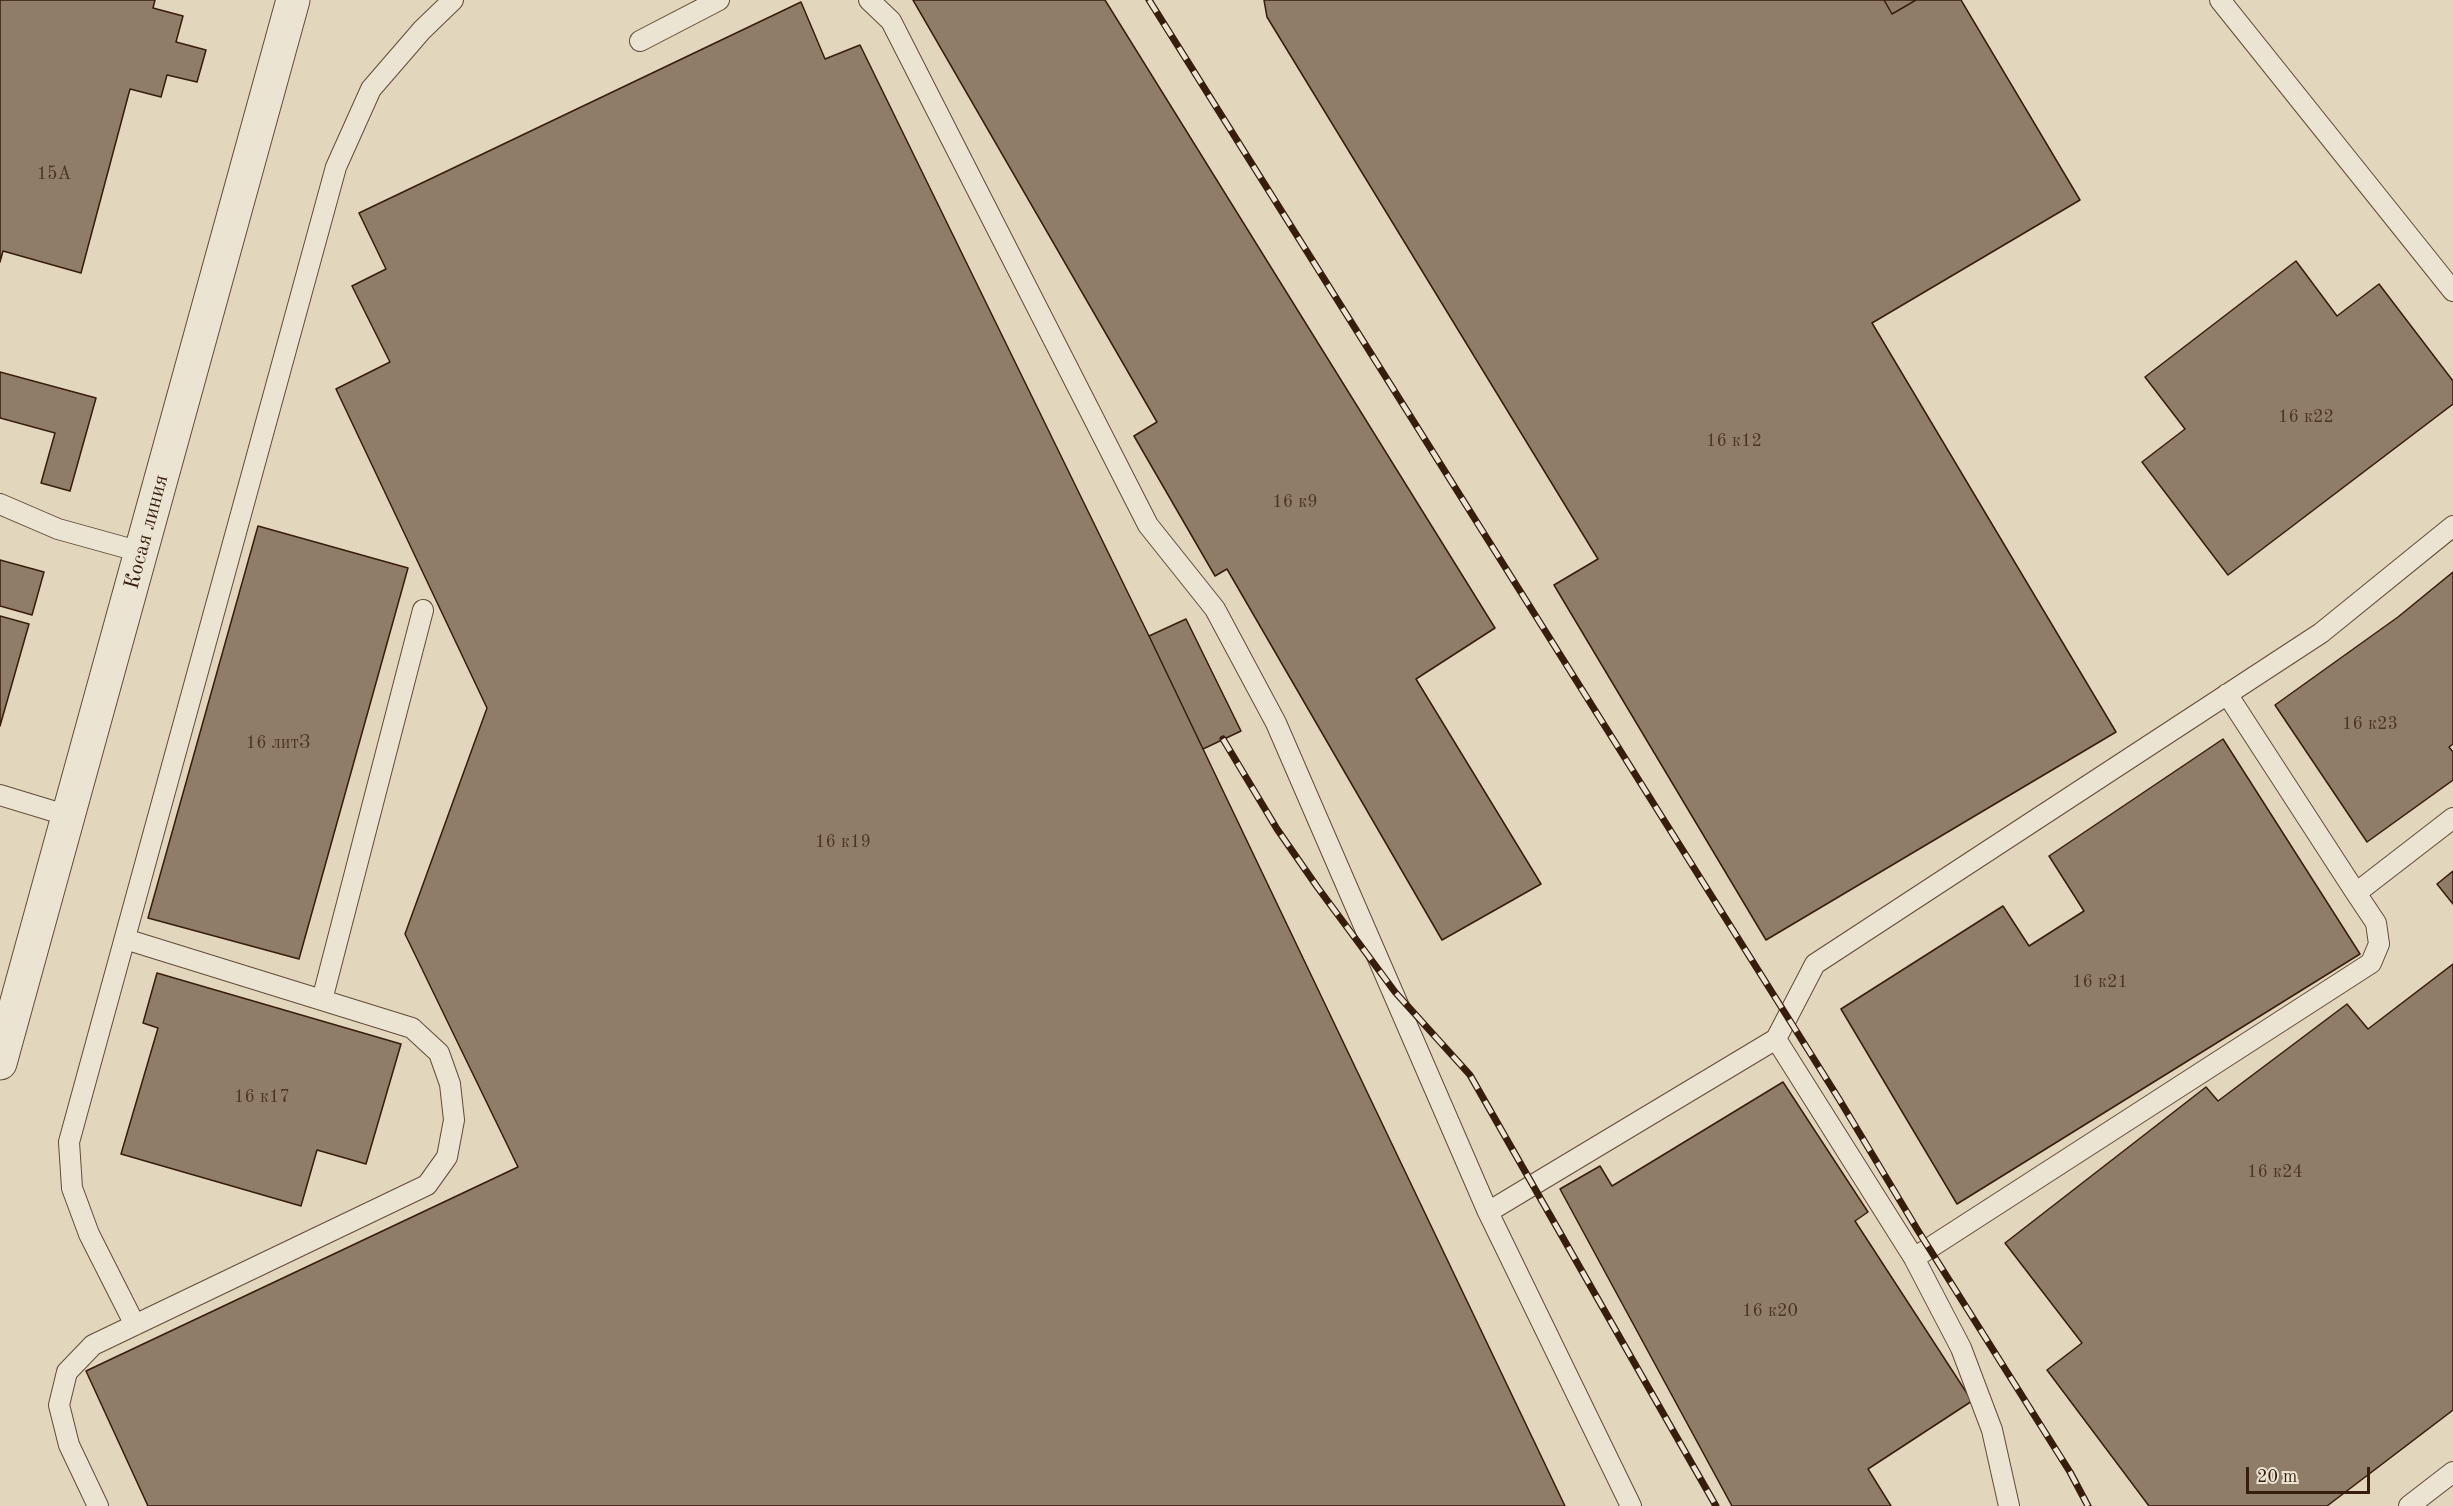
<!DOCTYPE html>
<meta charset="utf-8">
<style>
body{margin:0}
#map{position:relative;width:2453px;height:1506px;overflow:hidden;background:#e2d6bc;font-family:"Old Standard TT",serif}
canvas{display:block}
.scale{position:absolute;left:2246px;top:1467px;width:124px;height:27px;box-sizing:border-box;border:3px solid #371d0b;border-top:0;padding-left:8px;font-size:18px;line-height:21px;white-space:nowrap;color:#371d0b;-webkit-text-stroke:4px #ece4d3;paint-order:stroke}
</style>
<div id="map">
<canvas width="2453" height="1506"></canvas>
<div class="scale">20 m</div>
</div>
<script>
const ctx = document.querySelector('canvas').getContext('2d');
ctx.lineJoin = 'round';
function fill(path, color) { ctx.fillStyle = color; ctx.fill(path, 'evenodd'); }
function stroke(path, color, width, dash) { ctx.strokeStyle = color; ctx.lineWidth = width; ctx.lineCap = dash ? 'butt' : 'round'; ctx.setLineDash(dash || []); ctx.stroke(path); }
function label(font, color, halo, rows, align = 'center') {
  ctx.font = font + ' "Old Standard TT",serif'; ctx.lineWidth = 5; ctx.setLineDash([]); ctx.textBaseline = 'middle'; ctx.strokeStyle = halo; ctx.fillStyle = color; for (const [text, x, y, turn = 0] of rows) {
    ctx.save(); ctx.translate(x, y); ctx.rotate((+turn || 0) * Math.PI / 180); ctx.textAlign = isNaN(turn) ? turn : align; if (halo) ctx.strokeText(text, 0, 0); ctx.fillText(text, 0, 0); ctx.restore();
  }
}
const building = new Path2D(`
 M0,0H155L153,8L183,16L176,42L206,50L197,82L167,75L161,97L130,89L81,273L3,251L0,262Z
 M913,0H1105L1495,628L1416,679L1541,884L1442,940L1227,569L1215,576L1134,436L1157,422Z
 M1264,0H1884L1892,14L1916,0H1961L2080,200L1872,323L2116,732L1766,940L1554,585L1598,559L1267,17Z
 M1884,0H1916L1892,14Z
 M801,2L825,59L860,45L1149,636L1565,1506H148L86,1371L518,1167L405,934L487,708L336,389L390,362L352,286L386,269L359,213Z
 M2296,261L2337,316L2379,284L2453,381V404L2228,575L2142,462L2185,429L2145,377Z
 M0,372L96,398L70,491L41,483L55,433L0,418Z
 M258,526L408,568L299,959L148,918Z
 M0,560L44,572L32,615L0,606Z
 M2453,572V744L2449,747L2453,752V780L2367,842L2275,705L2398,617Z
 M0,616L29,624L0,726Z
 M1186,619L1241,731L1203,749L1149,636Z
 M2223,739L2360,954L1957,1204L1841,1009L2003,906L2029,946L2084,911L2049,856Z
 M2453,871V904L2437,884Z
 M2453,964V1410L2327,1506H2149L2047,1370L2082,1343L2005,1243L2206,1087L2218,1101L2347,1004L2368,1029Z
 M157,973L401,1044L366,1164L317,1150L301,1206L121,1154L158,1028L143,1023Z
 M1783,1082L1868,1212L1855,1221L1972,1401L1868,1469L1891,1506H1732L1560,1189L1600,1166L1612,1186Z`);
fill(building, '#907d67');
stroke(building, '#371d0b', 1.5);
const service = new Path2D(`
 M869,0L891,21L1148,525L1215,609L1276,723L1488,1212L1631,1506
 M2220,0L2453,291
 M640,41L719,0
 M0,504L58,529L141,552
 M2227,694L2356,893L2453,818
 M0,795L69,816
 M322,1000L423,610
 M1776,1039L1914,1258L1961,1348L1992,1430L2009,1506
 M1488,1212L1776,1039L1815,964L2321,633L2453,526
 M1914,1258L2371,963L2379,944L2376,923L2356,893
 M135,1325L89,1234L72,1188L69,1142L336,167L371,89L422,30L453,0
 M98,1506L69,1445L59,1405L67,1372L93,1345L427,1185L447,1157L454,1120L450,1084L439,1053L412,1028L125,939
 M2409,1506L2453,1472`);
const minor = new Path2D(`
 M0,1063L293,0`);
stroke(service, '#624b37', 22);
stroke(minor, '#624b37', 35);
stroke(service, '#ece4d3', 20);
stroke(minor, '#ece4d3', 33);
const rail = new Path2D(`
 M1149,0L1839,1099L1917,1229L2070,1472L2088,1506
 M1223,739L1277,829L1318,888L1395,992L1470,1075L1716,1506`);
stroke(rail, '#371d0b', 7);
stroke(rail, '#ece4d3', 4.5, [14]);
label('18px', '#4d3522', null, [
 ["15А",54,174],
 ["16 к22",2306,417],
 ["16 к12",1734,441],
 ["16 к9",1295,502],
 ["16 к23",2370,724],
 ["16 литЗ",278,743],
 ["16 к19",843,842],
 ["16 к21",2100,982],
 ["16 к17",262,1097],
 ["16 к24",2275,1172],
 ["16 к20",1770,1311]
]);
label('21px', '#371d0b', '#ece4d3', [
 ["Косая линия",147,532,-75]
]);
</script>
